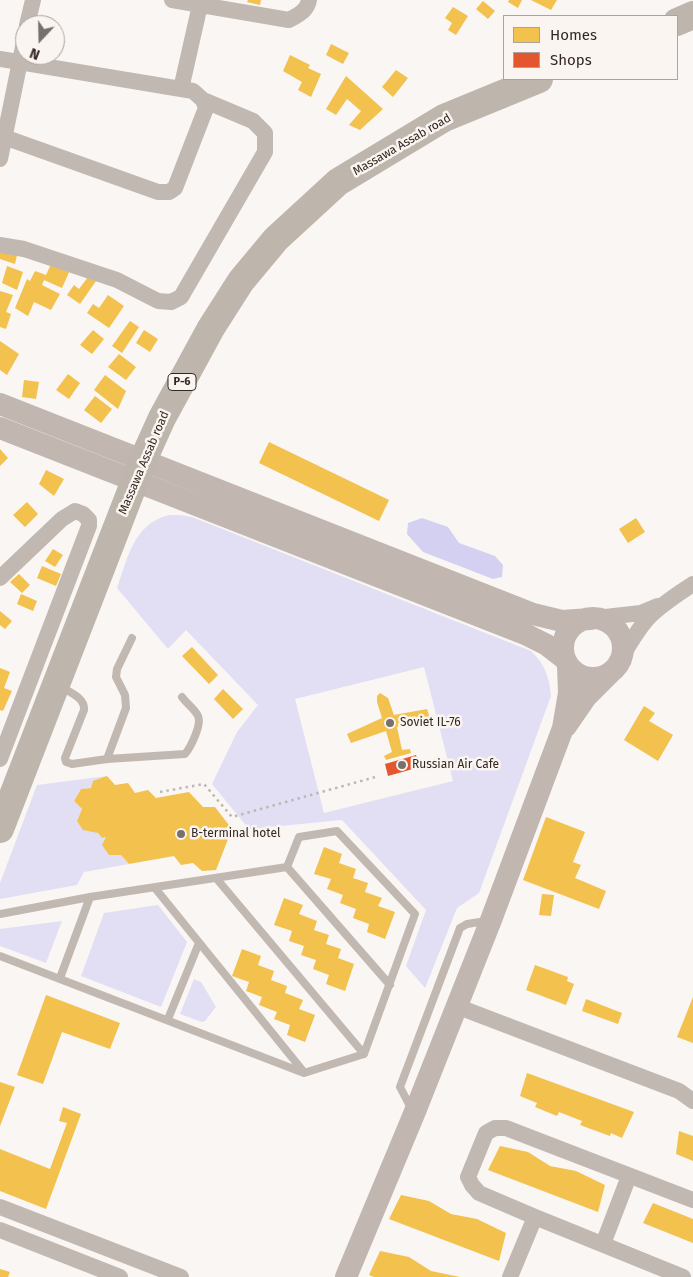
<!DOCTYPE html>
<style>
body{margin:0}
#map{position:relative;width:693px;height:1277px;overflow:hidden;background:#f9f6f3;font-family:"Fira Sans",sans-serif}
canvas{display:block}
.legend{position:absolute;left:503px;top:15px;width:175px;height:65px;box-sizing:border-box;background:#fbf5f1;border:1px solid #aba39e;margin:0;padding:6px 9px;list-style:none;font-size:15px;color:#332821}
.legend li{display:flex;align-items:center;gap:10px;height:25px}
.legend b{width:25px;border:1px solid #aba39e}
.north{position:absolute;left:15px;top:15px;width:50px;height:50px;box-sizing:border-box;background:#fbf5f1;border:1px solid #aba39e;border-radius:50%;rotate:201deg;font-size:14px;font-weight:700;line-height:20px;text-align:center;color:#332821}
.north::after{content:'';display:block;margin:auto;width:18px;height:22px;background:#78706a;clip-path:polygon(50% 0,100% 100%,50% 72%,0 100%)}
</style>
<div id="map">
<canvas width="693" height="1277"></canvas>
<ul class="legend">
<li><b style="height:14px;background:#f2c14e"></b>Homes</li>
<li><b style="height:14px;background:#e4572e"></b>Shops</li>
</ul>
<div class="north">N</div>
</div>
<script>
const ctx = document.querySelector('canvas').getContext('2d');
ctx.lineJoin = 'round';
function fill(path, color) { ctx.fillStyle = color; ctx.fill(path, 'evenodd'); }
function stroke(path, color, width, dash) { ctx.strokeStyle = color; ctx.lineWidth = width; ctx.lineCap = dash ? 'butt' : 'round'; ctx.setLineDash(dash || []); ctx.stroke(path); }
function label(font, color, halo, rows, align = 'center') {
  ctx.font = font + ' "Fira Sans",sans-serif'; ctx.lineWidth = 5; ctx.setLineDash([]); ctx.textBaseline = 'middle'; ctx.strokeStyle = halo; ctx.fillStyle = color; for (const [text, x, y, turn = 0] of rows) {
    ctx.save(); ctx.translate(x, y); ctx.rotate((+turn || 0) * Math.PI / 180); ctx.textAlign = isNaN(turn) ? turn : align; if (halo) ctx.strokeText(text, 0, 0); ctx.fillText(text, 0, 0); ctx.restore();
  }
}
fill(new Path2D(`
 M169,515H180L192,517L531,651C545,664 549,677 551,696L479,893L457,908L425,988L406,966L426,910L342,820L249,829L212,784L237,732L258,705L186,630L168,649L117,588C128,558 133,524 169,515ZM424,667L453,781L324,813L295,699Z
 M107,776L91,788L81,789L74,801L82,809L77,821L98,833L102,838L106,837L103,845L109,855H121L129,864L84,872L77,885L0,899V883L37,785Z
 M158,905L187,942L161,1007L81,976L104,913Z
 M62,921L46,963L0,946V929Z
 M194,979L201,982L216,1007L205,1021L202,1022L180,1014Z`), '#e2dff5');
fill(new Path2D(`
 M422,518L448,527L459,543L495,556L503,565L502,577L493,579L423,552L407,534L408,523Z`), '#d4d0f2');
fill(new Path2D(`
 M248,0H261L260,5L247,2Z
 M509,0H522L518,8L508,2Z
 M531,0H557L551,10Z
 M483,1L495,11L488,19L476,9Z
 M453,7L468,16L456,35L448,30L452,23L445,18Z
 M331,44L349,53L343,64L326,55Z
 M290,55L310,65L308,68L321,74L311,97L298,90L302,82L283,71Z
 M396,70L408,78L393,97L382,87Z
 M346,76L383,109L360,130L349,125L361,111L347,99L336,115L326,109Z
 M0,252L17,255L15,264L0,259Z
 M51,264L70,270L62,288L44,280L42,285L60,294L51,310L34,302L28,316L15,308L27,279L30,281L35,271L46,275Z
 M7,266L23,272L17,290L2,283Z
 M88,277L96,281L80,304L67,295L74,285L79,289Z
 M0,291L13,295L6,312L11,314L6,329L0,327Z
 M108,295L124,306L109,328L87,313L93,304L99,308Z
 M130,321L139,327L122,353L112,346Z
 M93,330L104,339L92,354L80,345Z
 M144,330L158,339L150,352L136,343Z
 M0,341L19,354L7,375L0,370Z
 M119,354L136,367L126,380L108,367Z
 M68,374L80,383L69,399L56,390Z
 M105,375L126,391L118,409L94,390Z
 M24,380L39,382L36,399L22,397Z
 M95,396L112,409L101,423L84,410Z
 M269,442L389,500L379,521L259,463Z
 M0,449L8,458L0,466Z
 M46,470L64,479L54,496L39,484Z
 M27,502L38,514L25,527L13,515Z
 M636,518L645,532L628,543L619,529Z
 M53,549L63,555L55,567L45,561Z
 M42,566L61,574L56,586L37,578Z
 M19,574L30,585L22,593L10,582Z
 M21,594L37,601L33,611L17,604Z
 M0,611L12,621L5,629L0,625Z
 M192,647L218,675L209,684L182,656Z
 M0,668L10,672L4,688L12,691L3,711L0,710Z
 M223,689L243,709L233,719L214,699Z
 M380,693L388,698L394,715L427,709L430,718L397,727L402,750L410,749L411,753L386,760L384,756L392,752L386,731L351,743L347,734L382,718L377,702V696Z
 M644,706L655,713L649,721L673,735L658,761L624,740Z
 M107,776L115,785L128,783L135,793L148,790L156,798L189,792L203,807H215L232,829L216,870L202,871L193,863L181,865L174,856L129,864L121,855H109L102,845L106,837L102,838L98,833L83,830L77,821L82,809L74,801L81,789L91,788L93,781Z
 M546,817L585,832L573,862L581,865L575,878L606,891L599,909L523,880Z
 M324,847L342,854L339,863L356,869L353,878L368,883L365,892L382,898L378,906L395,912L385,939L367,932L369,924L353,918L356,909L340,903L343,895L327,889L331,879L314,874Z
 M542,894L554,895L551,916L539,915Z
 M284,898L303,905L299,914L317,921L314,930L329,935L326,944L341,949L338,958L354,964L345,991L326,984L329,975L313,969L316,960L301,955L304,946L289,941L292,931L274,925Z
 M242,949L261,956L258,965L274,971L271,980L287,986L285,993L303,1000L299,1009L315,1015L305,1042L287,1035L290,1025L274,1019L277,1012L259,1005L262,997L246,991L249,982L232,976Z
 M535,965L568,977L567,981L574,984L566,1005L526,990Z
 M46,995L120,1023L110,1049L62,1032L43,1084L17,1075Z
 M693,997V1043L677,1037Z
 M586,999L622,1013L618,1024L582,1011Z
 M527,1073L634,1112L622,1138L611,1133L610,1136L580,1125L582,1121L559,1112L557,1116L535,1107L537,1103L520,1096Z
 M0,1082L15,1087L0,1126Z
 M63,1107L81,1114L46,1209L0,1191V1149L50,1169L67,1123L59,1121Z
 M679,1131L693,1136V1161L676,1154Z
 M500,1146L528,1152L550,1166L576,1171L605,1185L598,1212L488,1170Z
 M401,1195L429,1201L451,1214L477,1219L506,1233L499,1261L389,1219Z
 M653,1203L693,1219V1243L643,1223Z
 M380,1251L409,1257L431,1271L460,1277H374L369,1275Z
 M0,1269L10,1272L8,1277H0Z`), '#f2c14e');
fill(new Path2D(`
 M416,755L420,767L388,776L385,764Z`), '#e4572e');
stroke(new Path2D(`
 M160,792L204,784L232,817L379,776`), '#beb7b2', 2.5, [2.5, 4]);
stroke(new Path2D(`
 M61,687C71,693 85,698 84,710L65,758L66,762L72,764L107,759L185,754C191,747 202,724 198,716C195,709 186,703 182,697
 M107,759L126,708L125,695L116,677L117,669L132,638
 M287,867L390,985
 M216,878L364,1054
 M155,888L303,1071
 M0,914L90,897L287,867L299,837L337,831L415,914L364,1054L304,1073L0,956
 M60,978L90,897
 M168,1019L199,943
 M412,1110L400,1087L460,928L467,924L486,921`), '#c2b8b2', 8);
stroke(new Path2D(`
 M172,0L289,20C298,15 307,11 309,0
 M27,25L33,0
 M0,59L193,91L203,100L206,108L175,188L169,192H158L4,137
 M181,89L200,5
 M0,159L25,37
 M0,245L24,249L117,280L158,301L171,302L181,297L265,152V133L253,121L203,100
 M0,578L62,519L75,511L83,514L89,520V526L0,759
 M596,618L641,613L658,606
 M620,660C629,645 637,630 649,617C662,604 678,594 693,584
 M456,1006L679,1091L693,1101
 M0,1207L181,1277
 M0,1230L120,1277
 M603,1244L629,1176
 M510,1277L535,1217
 M683,1277L535,1217L479,1193L472,1185L468,1177L486,1133L495,1128H506L693,1200`), '#c2b8b2', 16);
stroke(new Path2D(`
 M0,404L533,614L562,621L590,619
 M0,428L525,634L547,645L565,659
 M563 648a30 30 0 1 1 60 0a30 30 0 1 1-60 0Z
 M566,726L586,697L611,672
 M346,1277L414,1114L491,920L563,728L569,693L568,665`), '#c1b6b0', 22);
stroke(new Path2D(`
 M677,22L693,15
 M0,829L143,460L162,418L211,328L241,281L276,239L338,182L444,118L539,79`), '#beb5ad', 28);
for (const [x, y, r, color] of [
 [390,723,5,"#78706a"],
 [402,765,5,"#78706a"],
 [181,834,5,"#78706a"]
]) { const dot = new Path2D(); dot.arc(x, y, r, 0, 2 * Math.PI); ctx.fillStyle = color; ctx.fill(dot); stroke(dot, '#fbf5f1', 2); }
for (const [x, y, w] of [
 [182,382,28]
]) { const box = new Path2D(); box.roundRect(x - w / 2, y - 8.5, w, 17, 4); ctx.fillStyle = '#fbf5f1'; ctx.fill(box); stroke(box, '#332821', 1); }
label('bold 11px', '#332821', null, [
 ["P-6",182,382]
]);
label('12px', '#332821', '#fbf5f1', [
 ["Massawa Assab road",402,145,-30],
 ["Massawa Assab road",144,463,-67]
]);
label('12px', '#332821', '#fbf5f1', [
 ["Soviet IL-76",400,723],
 ["Russian Air Cafe",412,765],
 ["B-terminal hotel",191,834]
], 'left');
</script>
